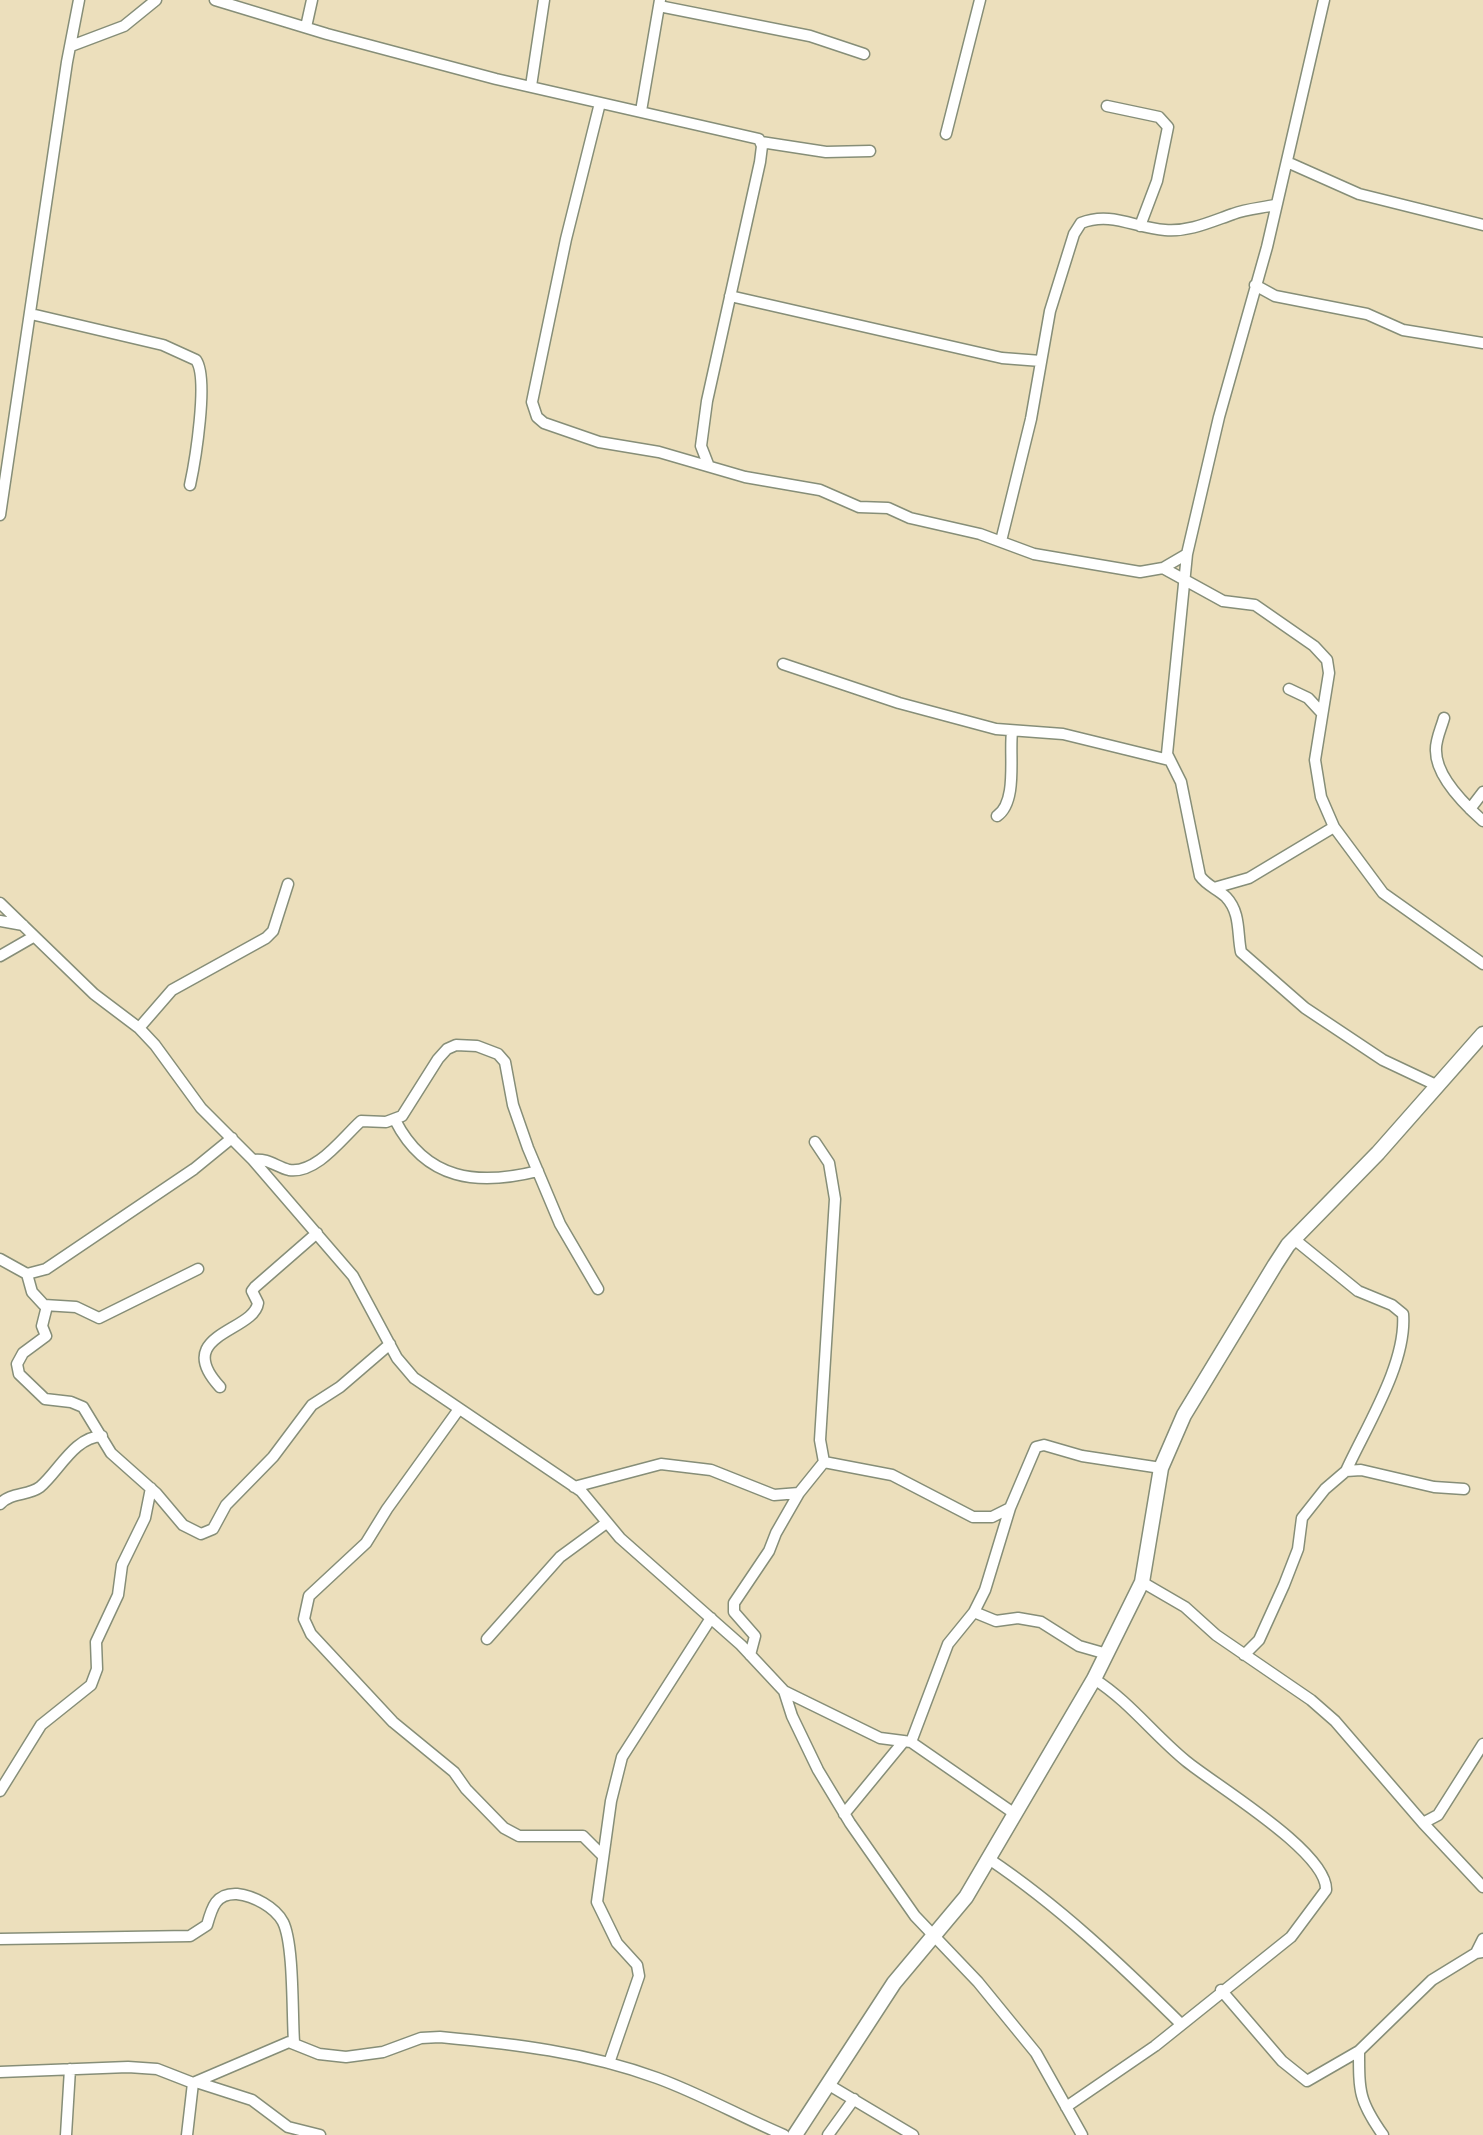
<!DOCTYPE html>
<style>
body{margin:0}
canvas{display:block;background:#ecdfbc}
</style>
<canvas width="1483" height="2135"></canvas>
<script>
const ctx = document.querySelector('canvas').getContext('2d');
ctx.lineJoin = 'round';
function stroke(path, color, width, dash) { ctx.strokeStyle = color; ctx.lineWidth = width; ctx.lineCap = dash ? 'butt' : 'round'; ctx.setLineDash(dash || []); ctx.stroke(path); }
const minor = new Path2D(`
 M215,0L327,34L496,79L759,139L762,146L760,162L707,401L701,446L708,464
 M1324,0L1267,247L1219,417L1187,554L1167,754L1181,782L1200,876C1207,886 1218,889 1226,897C1241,913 1237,933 1241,952L1305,1008L1383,1060L1436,1085
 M659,6L810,36L864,54
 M306,27L312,0
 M71,46L124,26L156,0
 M531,86L544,0
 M600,103L566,239L532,402L537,417L544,423L599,442L659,452L745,477L820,490L859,507L888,508L910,518L980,534L1034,554L1140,572L1163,568L1187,554
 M1107,106L1159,117L1168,127L1157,181L1140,226
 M641,111L660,0
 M946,134L980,0
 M761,142L826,152L870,151
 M1287,162L1359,194L1483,225
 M1255,285L1275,296L1367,314L1403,330L1483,343
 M730,296L1002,358L1041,361
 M31,314L163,345L196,360C209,378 195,462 190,485
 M0,515L67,62L79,0
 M1001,541L1031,419L1050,311L1074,234L1081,223C1111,211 1135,228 1165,230C1189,232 1210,222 1233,214C1246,209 1261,208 1275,205
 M1163,568L1223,601L1255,605L1314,646L1327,660L1329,673L1315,760L1321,797L1334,827L1383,893L1483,964
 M783,664L899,703L996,729L1063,734L1169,760
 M1289,689L1308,698L1321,712
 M1444,718C1441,729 1435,741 1436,751C1436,777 1465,805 1483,821
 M1470,809L1483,792
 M997,816C1018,802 1009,754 1012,732
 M1214,888L1249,878L1334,827
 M0,903L94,994L139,1028L155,1045L201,1108L253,1160L353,1276L397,1358L414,1378L581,1491L620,1538L741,1645L784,1691L792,1716L818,1770L850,1823L915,1916L978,1982L1036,2053L1082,2135
 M0,921L23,925
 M0,956L33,937
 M139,1028L172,990L266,938L273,931L288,884
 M395,1120C426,1181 478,1186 538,1171
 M815,1142L829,1163L835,1199L820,1440L824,1462
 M253,1160C269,1158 276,1167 289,1170C317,1174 343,1137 361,1121L386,1122L402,1116L438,1059L447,1049L456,1045L477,1046L498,1054L505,1062L513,1105L528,1148L560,1224L598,1289
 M1294,1239L1358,1291L1392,1305L1403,1314C1407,1363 1366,1427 1346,1471
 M0,1259L27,1274L46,1269L194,1169L232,1138
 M27,1274L32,1292L44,1305L76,1307L99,1318L198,1269
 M47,1306L42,1326L46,1336L23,1353L17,1364L19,1374L45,1399L71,1402L83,1407L111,1453L156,1493L183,1525L201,1534L213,1529L226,1505L273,1457L312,1405L340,1387L390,1344
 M220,1387C171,1334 254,1332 258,1303L252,1291L255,1287L317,1233
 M459,1409L387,1509L366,1543L309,1596L304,1619L311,1634L393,1722L454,1772L466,1789L504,1828L519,1836H583L602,1855
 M574,1487L661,1464L711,1470L774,1495L799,1493
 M0,1504C11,1492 28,1496 40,1487C59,1471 74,1437 102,1436
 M1142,1582L1185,1607L1216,1635L1311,1700L1335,1721L1423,1823L1483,1887
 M974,1612L996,1621L1018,1618L1041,1622L1079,1646L1107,1654
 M487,1639L560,1557L605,1524
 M750,1655L755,1636L734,1612V1603L769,1551L776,1533L799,1493L824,1462L892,1475L973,1517H992L1010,1508
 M1244,1655L1259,1640L1284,1585L1298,1549L1302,1518L1325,1489L1346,1471L1361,1470L1434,1487L1464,1489
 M784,1691L880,1738L911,1742L1015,1814
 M911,1742L948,1644L974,1612L985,1590L1010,1508L1036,1447L1044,1445L1082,1456L1161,1468
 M0,1791L41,1725L91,1685L97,1669L96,1642L118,1595L122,1565L145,1518L151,1488
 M844,1814L904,1741
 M1423,1823L1438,1815L1483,1744
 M989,1859C1059,1906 1120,1964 1180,2023
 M0,1939L190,1936L207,1925C212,1907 216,1893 237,1894C254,1896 275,1907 283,1922C294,1944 292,2014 294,2042
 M1476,1953L1483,1939
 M1221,1990L1282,2061L1307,2081L1359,2051L1432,1980L1476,1953L1483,1952
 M1359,2051C1359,2092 1359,2101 1383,2135
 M609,2063L639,1976L637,1965L617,1943L597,1902L611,1801L622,1757L711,1618
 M0,2072L128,2067L157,2069L193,2083L289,2042L319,2054L346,2057L383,2052L421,2038L440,2037C514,2044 586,2052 657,2078C701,2094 741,2117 784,2135
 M196,2082L252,2100L288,2127L320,2135
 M829,2085L913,2135
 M1066,2107L1155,2046L1291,1937L1326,1890C1328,1852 1215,1785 1186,1761C1154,1735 1129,1701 1094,1679
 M66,2135L70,2069
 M187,2135L193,2083
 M828,2135L854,2099`);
const major = new Path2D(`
 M795,2135L894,1983L966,1897L1094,1679L1142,1582L1161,1468L1184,1415L1275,1265L1288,1245L1378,1153L1483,1034`);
stroke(minor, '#868e78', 13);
stroke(major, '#868e78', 17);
stroke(minor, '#fff', 10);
stroke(major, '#fff', 14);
</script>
